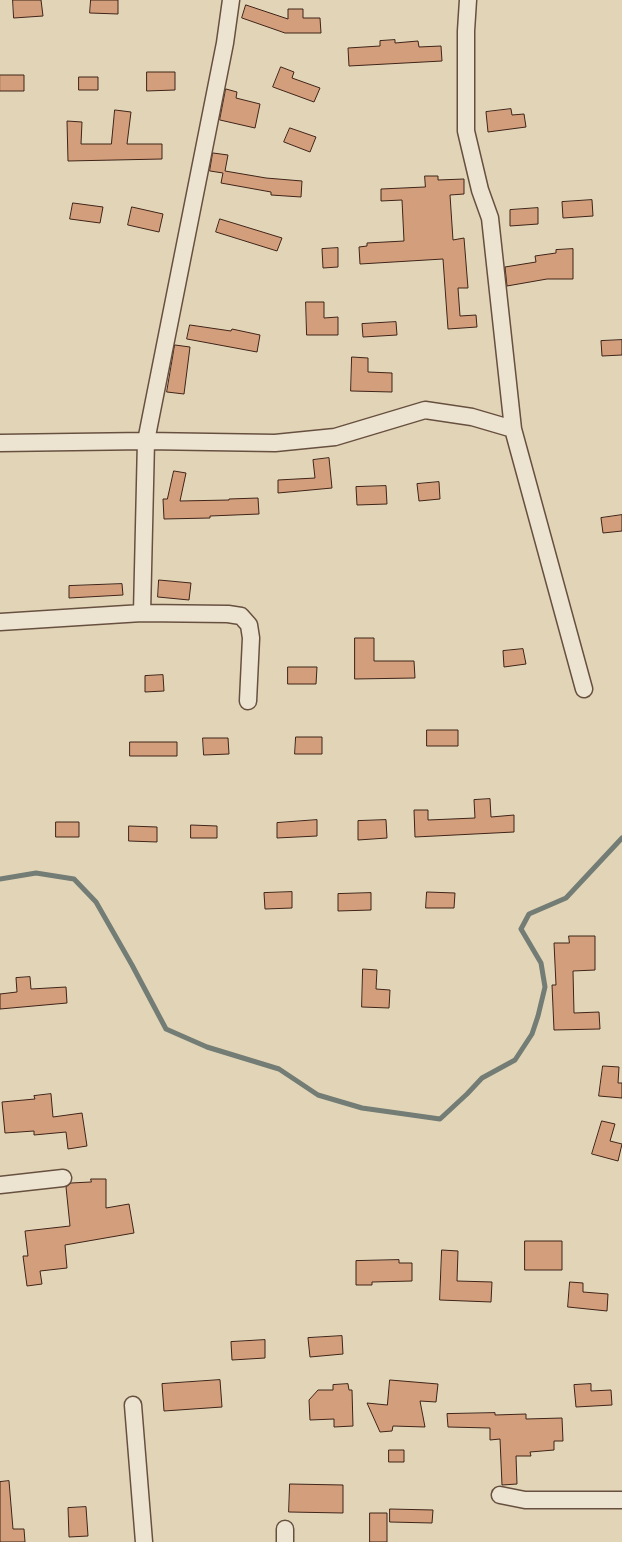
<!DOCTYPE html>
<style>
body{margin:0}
canvas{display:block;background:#e2d5b7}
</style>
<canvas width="622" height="1542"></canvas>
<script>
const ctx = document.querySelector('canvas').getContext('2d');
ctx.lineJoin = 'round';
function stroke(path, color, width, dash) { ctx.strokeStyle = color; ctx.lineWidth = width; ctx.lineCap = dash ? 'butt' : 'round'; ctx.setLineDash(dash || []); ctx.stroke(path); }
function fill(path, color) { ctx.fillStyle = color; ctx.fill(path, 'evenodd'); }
stroke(new Path2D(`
 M0,879L36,873L74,879L96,902L132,965L166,1029L207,1047L279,1069L318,1095L362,1108L440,1119L467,1094L482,1078L515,1060L532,1034L538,1016L545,987L541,963L521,929L529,914L566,898L622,838`), '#737d75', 5);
const building = new Path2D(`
 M13,0H41L43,16L14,18Z
 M91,0H118V14L90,13Z
 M246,5L288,19V9H303V18H320L321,33H285L242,18Z
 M395,40V43L418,41L419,47L441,46L442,61L349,66L348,48L380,46V41Z
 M281,67L294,72L292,78L320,88L314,102L273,87Z
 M147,72H175V90L147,91Z
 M0,75H24V91H0Z
 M79,77H98V90H79Z
 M226,89L237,92L236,98L260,104L255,128L220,120Z
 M511,109L512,115L524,114L526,127L488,132L486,112Z
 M115,110L131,112L127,144H162V159L68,161L67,121L82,122L81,144H111Z
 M290,128L316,137L310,152L284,142Z
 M213,153L228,155L225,171L266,178L302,181L301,197L271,195V192L221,183L223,173L210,171Z
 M425,176H438V180L464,179V194L450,195L453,240L464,238L468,288H458L460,316L476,315L477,327L448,329L443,259L360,264L359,247L367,246V243L404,241L402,200L381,201V189L425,187Z
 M592,200L593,216L563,218L562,202Z
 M73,203L103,207L100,223L70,219Z
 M132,207L163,214L159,232L128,225Z
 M538,208V224L510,226V210Z
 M220,219L282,238L277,251L216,232Z
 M338,248V267L323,268L322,249Z
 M573,249V279H547L507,286L505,267L536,262L535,256L556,253V250Z
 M306,302H324V318L338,317V335H307Z
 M396,322L397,335L363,337L362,324Z
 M190,325L231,331L232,329L260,335L257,352L187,339Z
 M622,340V355L602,356L601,341Z
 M175,345L190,347L184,394L167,392Z
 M352,357L368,358V372L392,373V392L351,391Z
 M329,458L332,488L278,493V480L315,478L313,460Z
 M174,471L186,473L180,501L229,500V499L258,498L259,514L210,516V518L164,519L163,499H167Z
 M439,482L440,499L419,501L417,484Z
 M386,486L387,504L357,505L356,487Z
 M622,515V531L603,533L601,518Z
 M159,580L191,583L189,600L158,597Z
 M122,584L123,595L69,598V586Z
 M355,638H374V661H414L415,678L355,679Z
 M523,649L526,664L504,667L503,651Z
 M288,667H317L316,684H288Z
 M163,675L164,691L145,692V676Z
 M427,730H458V746H427Z
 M296,737H322V754H295Z
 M203,738H228L229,754L204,755Z
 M130,742H177V756H130Z
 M490,799L491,817L514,815V832L415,837L414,810H428V820L475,818L474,800Z
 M317,820V836L277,838V823Z
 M386,820L387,838L358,840V821Z
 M56,822H79V837H56Z
 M191,825L217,826V838H191Z
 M129,826L157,827V842L129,841Z
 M292,892V908L265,909L264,893Z
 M427,892L455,893L454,908H426Z
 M371,893V910L338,911V894Z
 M569,936H595V970L573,971L574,1013L599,1012L600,1029L554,1030L552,985H556L554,943H569Z
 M363,969L377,970L376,989L390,990L389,1008L362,1007Z
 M30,977L31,989L66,987L67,1003L0,1009V994L17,992L16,978Z
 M603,1066L619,1067L618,1083H622V1098L599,1096Z
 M51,1094L53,1117L82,1113L87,1146L68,1149L66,1132L34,1135V1131L5,1133L2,1102L35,1099L34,1096Z
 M602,1121L615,1124L610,1141L622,1144L618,1161L592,1154Z
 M91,1179H106V1208L129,1204L134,1233L65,1245L67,1268L40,1271L42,1284L27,1286L23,1256H28L25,1231L70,1226L66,1187L71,1183L91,1182Z
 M525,1241H562V1270H525Z
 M442,1250L458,1251L457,1281L492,1282L491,1302L440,1300Z
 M399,1260V1263H412V1281L372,1282V1285H356V1261Z
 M570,1282L583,1283V1292L608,1294L607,1311L568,1307Z
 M342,1336L343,1354L310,1357L308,1338Z
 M265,1340V1358L232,1360L231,1342Z
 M220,1380L222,1407L164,1411L162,1384Z
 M390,1380L438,1384L436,1402L420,1401L425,1427L393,1426L392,1431L380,1432L367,1403L387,1405Z
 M348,1384L349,1390H352L353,1426L334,1427V1419L310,1420L309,1400L318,1390H333V1385Z
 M591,1384V1391L611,1390L612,1405L576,1407L574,1385Z
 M495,1413V1415L526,1414V1419L562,1418L563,1441H554V1450L530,1452L531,1456H516L517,1484L502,1485L500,1439L490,1440V1428L448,1427L447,1414Z
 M389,1450H404V1462H389Z
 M9,1481L13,1529H24L25,1542H0V1482Z
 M290,1484L343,1485V1513L289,1512Z
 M86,1507L88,1536L69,1537L68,1508Z
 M390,1509L433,1510L432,1523L390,1522Z
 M370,1513H387V1542H370Z`);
fill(building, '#d39e7b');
stroke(building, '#3f2419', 1);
const minor = new Path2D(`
 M468,0L466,31V131L480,190L490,218L513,429L584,689
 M0,443L146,441L275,443L335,437L425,410L472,417L513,429
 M142,613L146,441L225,43L231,0
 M0,622L142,613L228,614L241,616L249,625L251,638L248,701
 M0,1185L63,1178
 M133,1405L144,1542
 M500,1495L525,1500H622
 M285,1529V1542`);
stroke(minor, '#685040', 19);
stroke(minor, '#ece4d0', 16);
</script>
